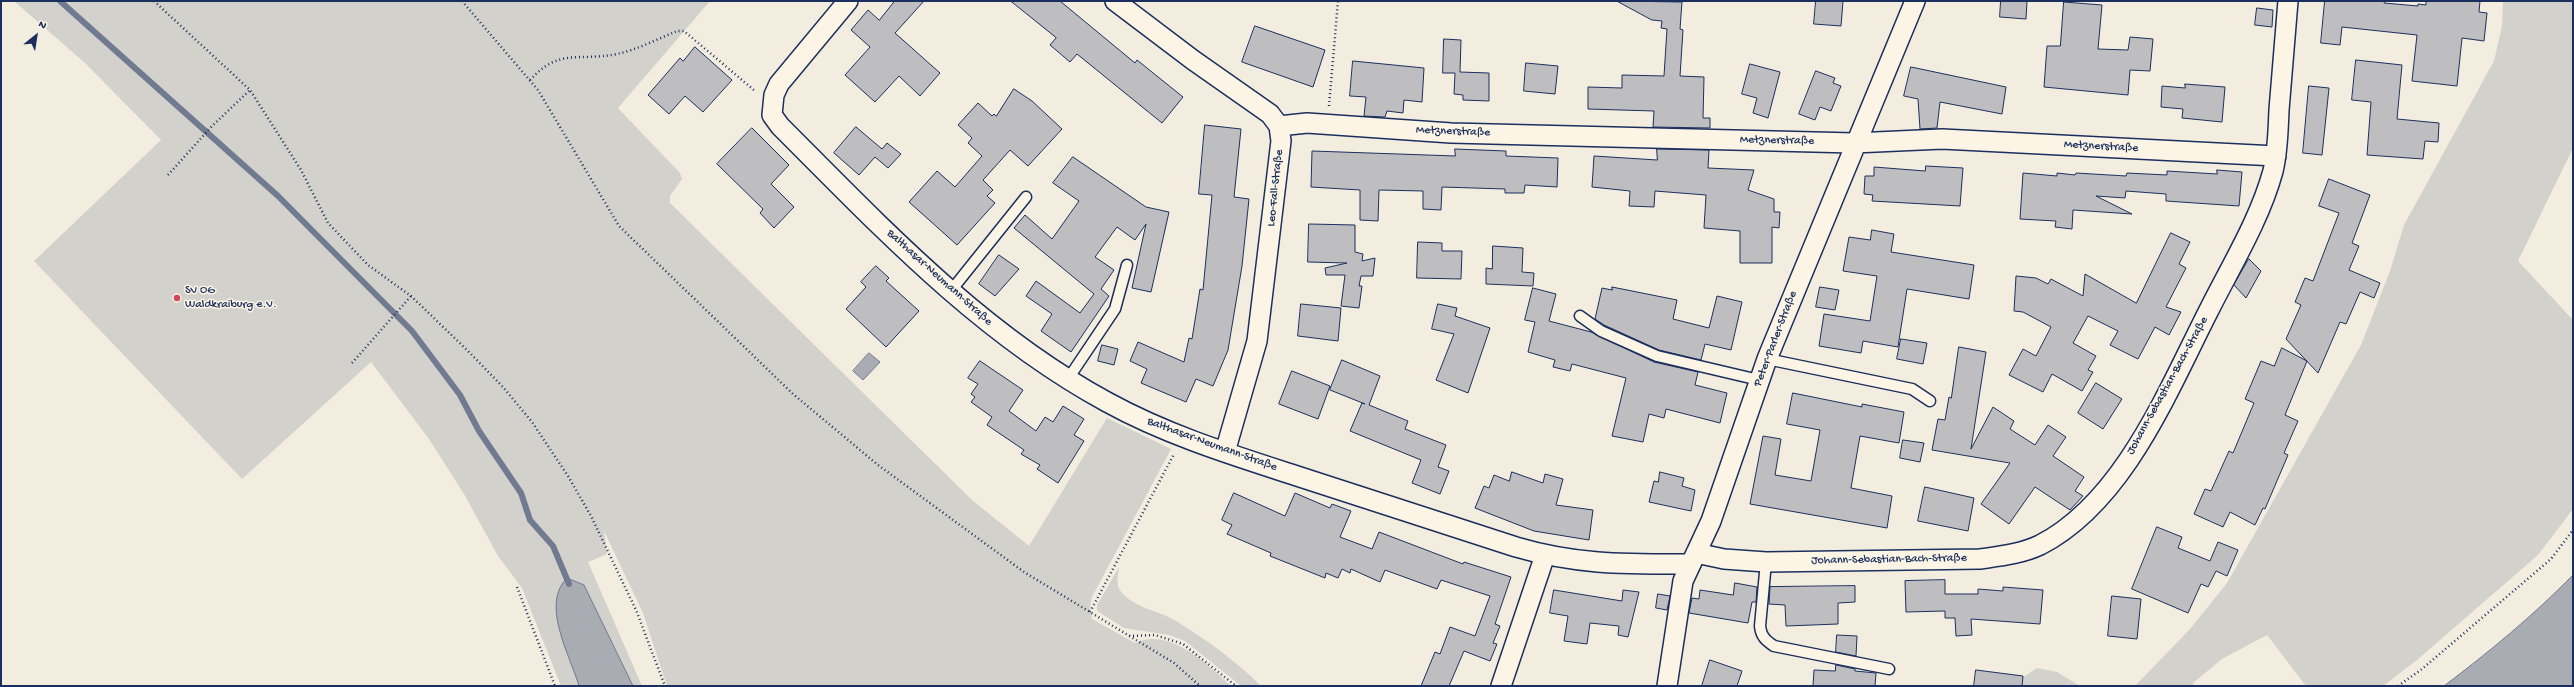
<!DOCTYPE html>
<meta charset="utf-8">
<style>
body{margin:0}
#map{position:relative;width:2574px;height:687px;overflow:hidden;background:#f3ede0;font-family:"Gochi Hand",sans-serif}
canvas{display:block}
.frame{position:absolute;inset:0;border:2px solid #1b2f5e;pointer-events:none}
.north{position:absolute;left:16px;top:16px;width:40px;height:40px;-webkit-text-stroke:3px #fcf5e5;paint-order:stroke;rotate:30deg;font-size:11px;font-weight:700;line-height:16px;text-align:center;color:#1b2f5e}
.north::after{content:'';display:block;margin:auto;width:14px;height:18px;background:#1b2f5e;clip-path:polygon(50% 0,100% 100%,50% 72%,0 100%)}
</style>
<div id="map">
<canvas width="2574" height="687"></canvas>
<div class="frame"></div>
<div class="north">N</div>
</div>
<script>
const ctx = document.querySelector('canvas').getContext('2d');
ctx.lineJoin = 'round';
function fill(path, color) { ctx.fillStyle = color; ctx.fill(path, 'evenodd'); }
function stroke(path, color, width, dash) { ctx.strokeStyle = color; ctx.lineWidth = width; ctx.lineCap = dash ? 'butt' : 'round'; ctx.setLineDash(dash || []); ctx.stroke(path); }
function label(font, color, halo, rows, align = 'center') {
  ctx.font = font + ' "Gochi Hand",sans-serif'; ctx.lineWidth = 3; ctx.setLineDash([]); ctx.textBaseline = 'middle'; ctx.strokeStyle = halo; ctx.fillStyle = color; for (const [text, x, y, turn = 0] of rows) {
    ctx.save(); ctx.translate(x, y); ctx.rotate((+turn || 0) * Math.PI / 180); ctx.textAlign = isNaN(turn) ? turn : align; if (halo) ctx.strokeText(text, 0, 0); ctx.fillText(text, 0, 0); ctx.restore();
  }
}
fill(new Path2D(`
 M14,1H710L618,108L680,173L682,179L670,196V203L972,500L1029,546L1107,418L1171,449L1092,597L1090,607L1092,619L1135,643C1170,627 1207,664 1231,686H667L643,613L604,531L607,554L588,562L642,686H633L619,662L577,679L579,686H561L522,588L498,556L464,494L429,439L371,362L242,479L34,261L161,140L85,63Z
 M2503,1H2573V148L2518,261L2573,320V509L2538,555L2417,660L2383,686H2306L2267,635L2222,659L2193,683V686H2135L2190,629L2227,583L2361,345L2390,271L2404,225L2494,61L2502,26Z
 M1119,567C1118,577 1115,585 1122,593C1135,608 1160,611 1176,621C1207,640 1236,661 1261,686H1241L1185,641L1169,635L1124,628L1097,611V605Z
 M2037,668L2057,672L2080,686H2019L2022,678Z`), '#d3d1cc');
const water = new Path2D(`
 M869,353L880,362L863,380L853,371Z
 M2573,575V686H2444C2489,652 2534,615 2573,575Z
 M567,578L584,585L633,686H579C570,655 540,604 567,578Z`);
fill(water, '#a9acb3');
stroke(water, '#707a91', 1);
stroke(new Path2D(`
 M60,1L278,196L412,331L460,395L479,431L521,493L530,520L553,546L569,584`), '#707a91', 6);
const building = new Path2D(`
 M895,1H924L895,33L940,73L920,96L899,76L875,102L845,75L870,47L851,30L868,10L879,20Z
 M1011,1H1060L1135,63L1137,60L1183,97L1162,123L1077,54L1070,62L1050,45L1056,38Z
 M1617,1L1682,2L1680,29L1683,30L1680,76L1704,77L1703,118H1710V128L1653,127L1654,111L1588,109V87L1622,88V75L1664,76L1667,29L1661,28L1662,21L1652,20Z
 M1816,1H1843L1841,26L1814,24Z
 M2001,1H2027L2026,19L2000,17Z
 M2325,1H2385L2384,3L2418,6V4L2426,5V1H2480L2479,12L2487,13L2484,41L2462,38L2457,86L2412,81L2417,35L2342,27L2340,45L2321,43Z
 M2064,2L2102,5L2098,49L2128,50L2130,37L2153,39L2150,71L2130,70L2128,95L2044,87L2047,46H2060Z
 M2257,8L2273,10L2272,27L2255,25Z
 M1255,26L1325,50L1313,87L1242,62Z
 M1444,39L1461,40L1460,72L1489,73V101L1463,100V95L1454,94L1455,73H1443Z
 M695,47L732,80L703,112L685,96L669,114L648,95L680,58L683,61Z
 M2356,60L2402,65L2397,119L2439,123L2438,142L2425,141L2423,159L2367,155L2371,102L2352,100Z
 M1353,61L1424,68L1422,102L1404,100L1403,113L1387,111L1385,117L1364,116L1366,97L1350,96Z
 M1526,63L1558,66L1555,94L1524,91Z
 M1750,64L1780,72L1768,118L1753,113L1757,98L1742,94Z
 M1911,67L2006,87L2002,114L1940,102L1937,128L1920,129L1918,99L1904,96Z
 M1816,71L1835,78L1833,83L1841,86L1831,111L1820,107L1815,120L1799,114Z
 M2185,84L2225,87L2222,122L2182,118L2183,109L2161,107L2162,86L2185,88Z
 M2309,86L2329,88L2322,155L2303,153Z
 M1014,89L1032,101L1062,129L1028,166L1010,150L983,180L993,190L987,196L995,203L957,245L909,202L937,171L955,187L982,156L968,143L972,138L958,125L978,103L992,116L994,114L996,116Z
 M1205,125L1241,129L1234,197L1249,199L1242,266L1228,350L1213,386L1196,379L1186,402L1141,383L1147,369L1130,361L1138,342L1184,362L1189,338L1192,339L1200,289L1203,290L1212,195L1199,194Z
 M856,127L882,149L887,143L901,154L888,168L875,157L859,175L834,153Z
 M752,128L789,165L771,184L794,207L774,228L760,213L763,209L717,164Z
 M1455,149L1506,151V156L1558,158L1557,187L1525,185L1524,193H1505V189L1442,187L1441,210L1423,209V191L1379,190L1378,221L1360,220V190L1311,187L1312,151L1455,156Z
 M1657,149L1709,150L1708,168L1754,170L1748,190L1774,199V212H1780L1779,228L1772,227V263H1740V231L1704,228L1706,195L1655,191L1654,207L1629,206L1630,191L1592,187L1594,156L1657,160Z
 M1073,157L1146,207L1169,212L1151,292L1132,288L1146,224L1135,240L1117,227L1095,257L1114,270L1101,289L1109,296L1071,352L1041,331L1052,314L1026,296L1036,281L1080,313L1094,294L1014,228L1025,215L1052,239L1079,201L1053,183Z
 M1926,166L1963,168L1960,206L1872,201L1873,195L1864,194L1865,176H1874V167L1925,171Z
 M2217,170L2242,172L2239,206L2166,201V194L2126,191L2125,198L2096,196L2132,214L2073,210L2072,229L2055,227L2056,221L2020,219L2023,173L2057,176V173L2075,175L2076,173L2126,176L2127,173L2167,175V171L2217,174Z
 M2329,179L2370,195L2352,243L2359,246L2349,270L2380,283L2374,298L2360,292L2346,324L2340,322L2318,373L2286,339L2301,305L2295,302L2305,278L2313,281L2339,213L2319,206Z
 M1309,224L1355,225V252L1363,254L1362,261L1375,258L1373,276H1361L1359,286H1362L1359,308L1341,306L1345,275H1326L1325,268L1347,263L1308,262Z
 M1872,230L1894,234L1891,252L1974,265L1969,299L1907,289L1898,347L1863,341L1861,353L1819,346L1824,314L1870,321L1877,276L1843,271L1849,237L1870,240Z
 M2171,233L2190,242L2179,264L2186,268L2166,307L2181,312L2169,335L2155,327L2138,359L2110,345L2118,331L2088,316L2073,343L2096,356L2088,370L2093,372L2082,391L2052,374L2043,392L2009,375L2023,349L2036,356L2051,327L2023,312L2014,311L2016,276L2036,278L2048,284L2051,279L2083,296L2085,274L2136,303Z
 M1418,242L1442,243V251H1462L1461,279L1417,278Z
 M1493,246L1523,248L1522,272L1534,273L1533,286L1486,284V268L1492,269Z
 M999,255L1019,269L995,296L979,284Z
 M2249,259L2261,271L2246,298L2234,285Z
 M876,266L889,278L886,281L919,311L886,347L846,309L866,287L861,282Z
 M1612,287L1677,300L1673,319L1709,328L1717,296L1742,302L1731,350L1705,344L1701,360L1659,350L1604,325L1595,319L1602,288L1612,290Z
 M1820,287L1839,290L1835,310L1816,307Z
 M1533,288L1556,294L1549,321L1591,332L1654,362L1698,372L1695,385L1727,393L1720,423L1666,409L1664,418L1649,414L1643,442L1612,436L1626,378L1572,364L1570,371L1553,367L1555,360L1528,352L1535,322L1525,320Z
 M1301,304L1341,308L1338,341L1298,336Z
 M1438,304L1457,308L1455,316L1490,328L1468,393L1436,380L1454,334L1432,329Z
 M1901,339L1927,343L1923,364L1897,359Z
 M1102,345L1118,349L1114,365L1098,361Z
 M1959,347L1986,352L1971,449L1993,407L2014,421L2010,429L2035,445L2048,425L2066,437L2053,456L2084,477L2075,491L2083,496L2070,510L2035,487L2009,524L1981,504L2010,463L1932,450L1938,419L1945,420L1949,397L1951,398Z
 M2282,348L2307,361L2285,415L2298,421L2284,453L2288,455L2265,509L2263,508L2255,525L2230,512L2223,527L2194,514L2205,489L2211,491L2229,451L2233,453L2254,403L2245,399L2261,361L2274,366Z
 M1342,360L1380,376L1369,405L1408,421L1405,429L1446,445L1438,467L1449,471L1440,494L1412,483L1421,460L1350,431L1362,403L1365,404L1330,390Z
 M980,361L1023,390L1009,411L1036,431L1045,417L1053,422L1063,406L1084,419L1074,435L1084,441L1058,483L1037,469L1040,465L1021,454L1024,450L987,425L992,417L971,402L975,397L971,394L978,384L968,378Z
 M1292,371L1330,386L1318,419L1279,404Z
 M2096,383L2122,399L2103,429L2078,413Z
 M1793,393L1862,407V404L1904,412L1899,443L1860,436L1851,488L1892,496L1887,528L1750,504L1763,436L1781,439L1775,475L1811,481L1820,430L1787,424Z
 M1903,440L1924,443L1920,462L1900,458Z
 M1512,472L1543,483L1545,474L1563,479L1556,505L1593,510L1589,540L1534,531L1475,508L1484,486L1489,488L1494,475L1509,481Z
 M1660,472L1684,478L1682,486L1695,490L1691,511L1649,502L1654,481L1658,482Z
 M1925,487L1974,498L1968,531L1918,521Z
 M1234,493L1285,516L1295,493L1330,508L1332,504L1351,511L1340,537L1372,549L1379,532L1463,564L1464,562L1511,577L1495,624L1500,626L1493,643L1497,644L1490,661L1464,651L1449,686H1421L1435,652L1440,654L1450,627L1475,636L1490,596L1441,580L1437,589L1385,570L1380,582L1351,569L1350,573L1342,569L1338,578L1326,573L1325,578L1270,556L1271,553L1227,534L1232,525L1222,520Z
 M2157,527L2182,537L2178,548L2210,561L2218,542L2238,550L2227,576L2216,571L2208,587L2201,584L2188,613L2132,589Z
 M1945,580V594H1978V589L2003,591V587L2043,590L2040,624L1971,619L1972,635L1956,636L1955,618H1945V611L1906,612L1905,581Z
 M1735,583L1757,587L1756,602H1752L1748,623L1689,613L1692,598L1699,599L1700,590L1733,595Z
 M1855,586V602L1838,603V624L1786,626L1785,605L1769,604L1770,587Z
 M1554,590L1622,601L1623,590L1639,592L1628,637L1618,635L1619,626L1590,623L1587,644L1564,641L1568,616L1550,613Z
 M1658,594L1670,596L1667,610L1656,608Z
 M2112,596L2141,599L2137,639L2108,636Z
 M1837,635L1857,636L1856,656L1836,652Z
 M1710,660L1742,671L1737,686H1702Z
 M1836,665L1855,669V671L1876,673L1875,686H1813L1814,670L1835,671Z
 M1976,670L2023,676L2022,686H1974Z`);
fill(building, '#bebec0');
stroke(building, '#1b2f5e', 1);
const service = new Path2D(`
 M950,292L1026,197
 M1580,316L1601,331L1657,356L1759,380
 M1767,359L1912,389L1930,401
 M1068,379L1115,309L1127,265
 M1766,562L1760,626C1761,636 1765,640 1774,646L1889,669`);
const minor = new Path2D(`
 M848,1L779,84L774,95L772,115L780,126C881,227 980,333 1107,402C1167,435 1232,455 1297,476C1370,499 1443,523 1516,547C1577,565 1626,564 1690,564
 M1115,1L1193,60L1270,114L1279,126L1281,141L1257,341L1225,452
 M1279,126L1307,123L1451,133L1854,143L1942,139L2276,156
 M1696,553L1724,559L1766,562L1980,559C2001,556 2021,554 2040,545C2124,502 2168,390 2209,310C2231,266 2260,219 2273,171C2278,151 2278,130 2279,110C2282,74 2285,37 2288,1
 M1501,686L1545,555
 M1667,686L1683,581L1711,521L1767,359L1915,1`);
stroke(service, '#1b2f5e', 13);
stroke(minor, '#1b2f5e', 22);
stroke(new Path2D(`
 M154,1L250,90L301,170L328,223L368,265L411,296L467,350L503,387L532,422L568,476L591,516L636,610L665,686
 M462,1L538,90L619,226L793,394L878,465L1024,572L1174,663L1200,686
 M530,80C560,47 578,62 617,54C636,50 658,39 677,31H684L755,91
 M1329,106L1338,1
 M168,175L212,126L250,90
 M352,363L411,296
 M517,587L555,686
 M1090,612L1174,454
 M1129,636L1155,635L1183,644L1236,686
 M2398,686L2422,669L2551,559L2573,530`), '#1b2f5e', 2.5, [1, 3]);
stroke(service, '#fcf5e5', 10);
stroke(minor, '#fcf5e5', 19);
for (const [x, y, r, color] of [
 [177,298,4,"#d1495b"]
]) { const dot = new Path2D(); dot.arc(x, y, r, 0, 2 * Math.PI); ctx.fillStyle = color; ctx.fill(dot); stroke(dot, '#fcf5e5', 1.5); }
label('12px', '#1b2f5e', '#fcf5e5', [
 ["Metznerstraße",1453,132,2],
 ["Metznerstraße",1777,141,1],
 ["Metznerstraße",2101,147,3],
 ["Leo-Fall-Straße",1276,188,-84],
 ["Balthasar-Neumann-Straße",939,278,42],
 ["Peter-Parler-Straße",1776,339,-69],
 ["Johann-Sebastian-Bach-Straße",2168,386,-61],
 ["Balthasar-Neumann-Straße",1212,445,20],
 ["Johann-Sebastian-Bach-Straße",1889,560,-1]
]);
label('12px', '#1b2f5e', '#fcf5e5', [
 ["SV OG",185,291],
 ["Waldkraiburg e.V.",185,305]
], 'left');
</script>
